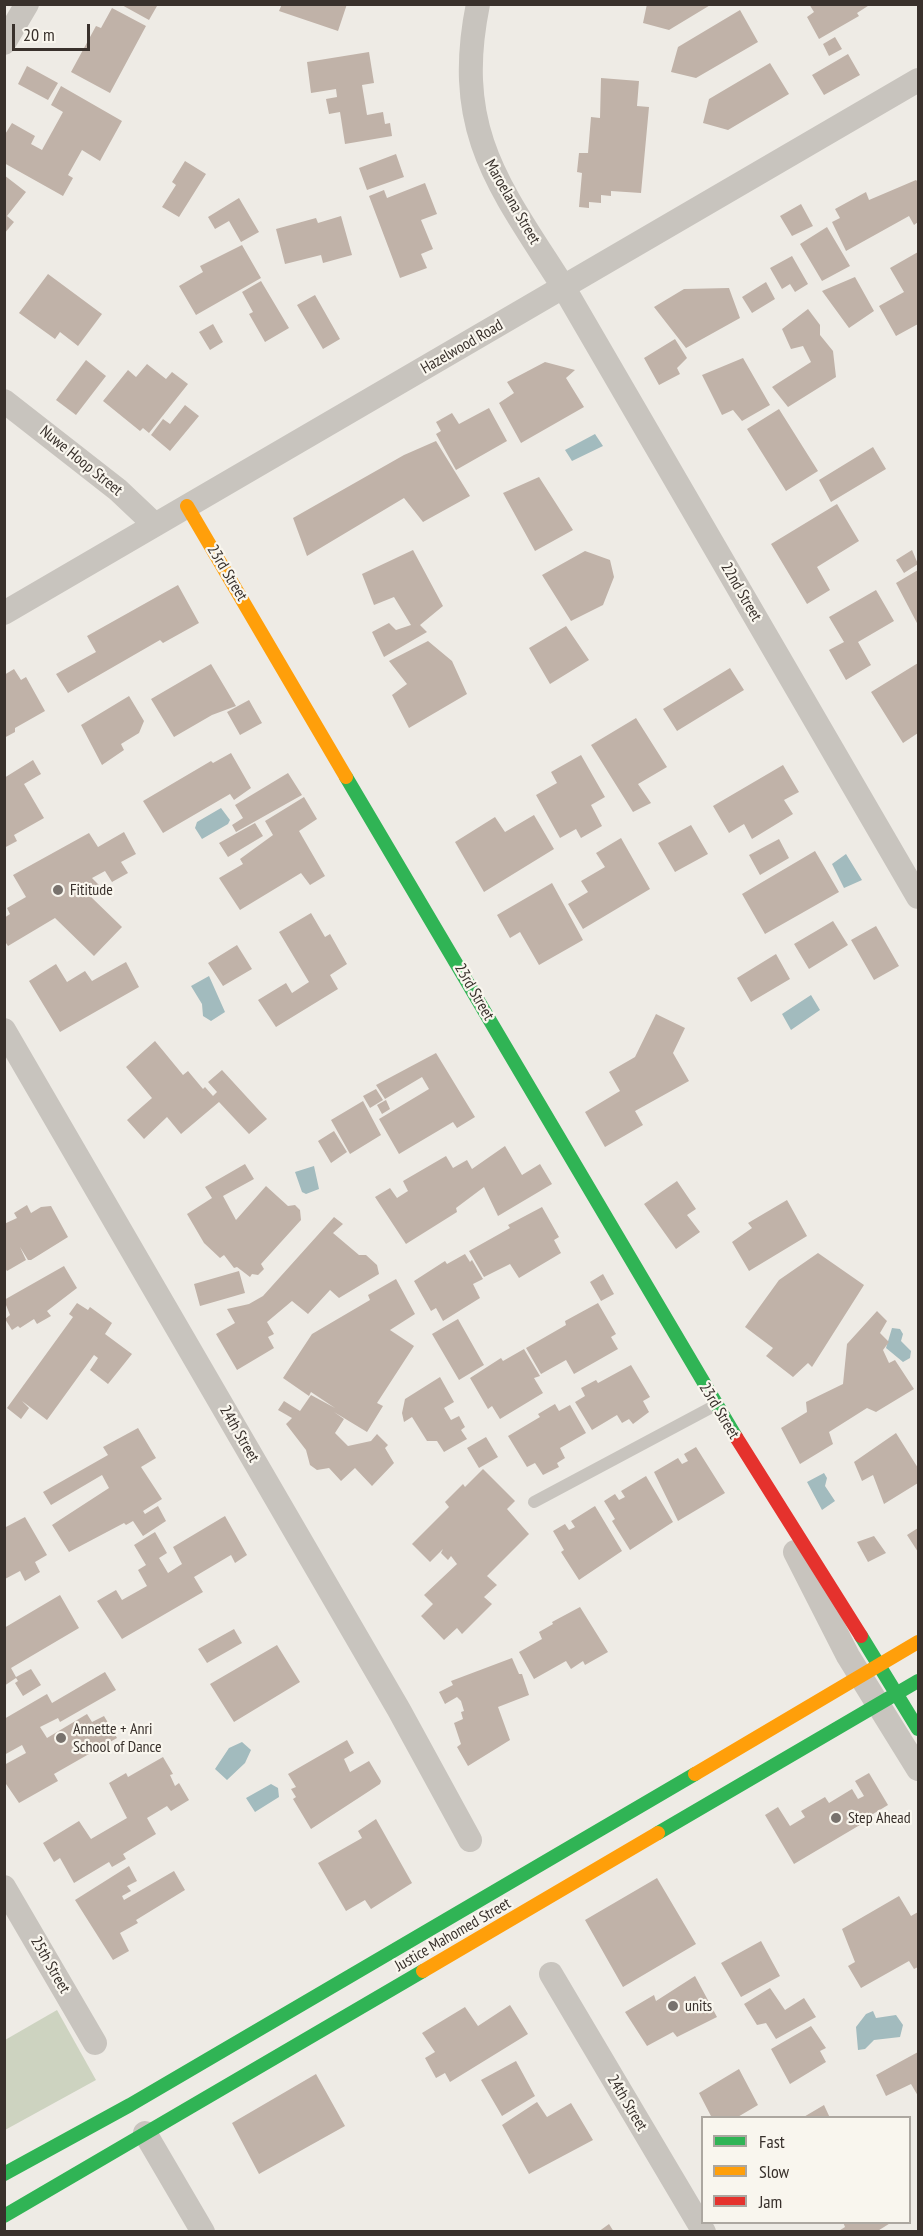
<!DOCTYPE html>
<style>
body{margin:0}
#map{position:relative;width:923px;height:2236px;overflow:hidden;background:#eeebe5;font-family:"PT Sans Narrow",sans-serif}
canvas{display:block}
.frame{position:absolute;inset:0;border:6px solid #39312c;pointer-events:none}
.legend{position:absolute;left:701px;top:2116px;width:210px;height:108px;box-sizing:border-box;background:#f9f6ee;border:2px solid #aca7a0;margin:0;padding:8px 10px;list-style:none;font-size:18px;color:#39312c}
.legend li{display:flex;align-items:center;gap:12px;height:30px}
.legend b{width:30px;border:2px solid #aca7a0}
.scale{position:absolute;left:12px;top:24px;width:78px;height:27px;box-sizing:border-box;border:3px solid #39312c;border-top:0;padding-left:8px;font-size:18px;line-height:21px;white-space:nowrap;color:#39312c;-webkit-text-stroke:4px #f9f6ee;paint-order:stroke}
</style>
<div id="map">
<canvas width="923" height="2236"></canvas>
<div class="frame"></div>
<ul class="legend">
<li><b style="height:8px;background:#30b455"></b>Fast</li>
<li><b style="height:8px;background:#ff9f0a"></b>Slow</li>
<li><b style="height:8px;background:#e5322d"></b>Jam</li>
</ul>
<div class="scale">20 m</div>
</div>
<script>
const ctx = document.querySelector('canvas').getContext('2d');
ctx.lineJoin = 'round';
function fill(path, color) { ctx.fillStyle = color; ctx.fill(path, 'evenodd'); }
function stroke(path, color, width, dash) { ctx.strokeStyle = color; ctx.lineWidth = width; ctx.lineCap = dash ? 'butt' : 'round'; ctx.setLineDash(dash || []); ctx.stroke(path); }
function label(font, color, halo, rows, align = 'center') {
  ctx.font = font + ' "PT Sans Narrow",sans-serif'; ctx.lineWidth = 4.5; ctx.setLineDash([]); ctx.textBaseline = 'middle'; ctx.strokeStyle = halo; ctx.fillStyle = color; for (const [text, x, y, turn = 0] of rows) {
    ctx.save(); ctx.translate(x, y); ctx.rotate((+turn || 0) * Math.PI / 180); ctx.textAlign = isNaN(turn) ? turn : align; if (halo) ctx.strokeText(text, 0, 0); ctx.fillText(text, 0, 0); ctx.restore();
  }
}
fill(new Path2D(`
 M57,2010L96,2080L5,2130V2040Z`), '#cdd3c0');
fill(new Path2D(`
 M595,434L603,446L572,461L565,450Z
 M221,808L230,820L228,824L202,839L195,828L197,822Z
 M846,854L862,880L844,888L832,864Z
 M209,976L225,1012L211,1021L203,1016L202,1004L191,986Z
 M811,995L820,1010L791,1030L782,1014Z
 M314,1166L319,1189L306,1194L302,1192L295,1172Z
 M892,1328L900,1329L903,1334L901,1341L911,1351L910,1358L903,1362L886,1348Z
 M824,1473L827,1478L825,1486L835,1501L822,1510L807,1482Z
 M242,1742L251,1750L245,1763L227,1780L215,1769L229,1748Z
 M271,1784L278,1788L279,1797L255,1812L246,1798Z
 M873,2011L876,2018L896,2015L903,2025L900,2037L874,2040L865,2049L858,2050L856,2027L866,2014Z`), '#a2bbbe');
fill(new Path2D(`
 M120,4H154L157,6L149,20Z
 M282,4H347L338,31L279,11Z
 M647,4H712L669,30L643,23Z
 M809,4H871L857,13L859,16L819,39L807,17L814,12Z
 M112,8L146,26L110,93L71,72L96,26L101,28Z
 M740,10L758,42L696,78L671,72L678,47Z
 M835,37L842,49L829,56L823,44Z
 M369,52L374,83L362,85L367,115L383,112L385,124L390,123L392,136L345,144L340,112L329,114L326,99L337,97L336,89L311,93L307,62Z
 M848,54L860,75L824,95L812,75Z
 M770,63L789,94L728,130L703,123L709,99Z
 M27,66L58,83L48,100L18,84Z
 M601,78L639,81L637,106L649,107L641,193L611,191V196L601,195V203L589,202V208L579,207L582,173L577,172L579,153H588L591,117L600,118Z
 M61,86L122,121L100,161L82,150L68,175L73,178L63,196L4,163V136L12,123L35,136L31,144L42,150L63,112L51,105Z
 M396,154L404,177L367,190L359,168Z
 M185,161L206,174L179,217L162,207L176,185L172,182Z
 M4,175L26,192L7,216L14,222L4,234Z
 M916,180L918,182V222L914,225L909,216L846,251L832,222L840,218L835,209L866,192L869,200Z
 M425,183L437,214L421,220L433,249L421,254L427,268L400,278L369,196L384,190L387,198Z
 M239,198L259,232L241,242L229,221L215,229L208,217Z
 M801,204L813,226L792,236L780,216Z
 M341,216L352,255L323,263L321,255L285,264L276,229L316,218L318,223Z
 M827,227L850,266L822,281L800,244Z
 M242,245L261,278L196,315L179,286L203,272L200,266Z
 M918,252V324L896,336L879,306L904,292L890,268Z
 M792,256L808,284L795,292L790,284L782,289L770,268Z
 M48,274L102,314L78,346L60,332L55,339L19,313Z
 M855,277L874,311L849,328L822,291Z
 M261,281L289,328L265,342L249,314L253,312L242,292Z
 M766,282L775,299L752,313L742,297Z
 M729,288L740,318L686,348L654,307L684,289Z
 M315,295L340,339L323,349L297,305Z
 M808,309L820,325V335L833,351L836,377L788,407L772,387L811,362L803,346L791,349L782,329Z
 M213,324L223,342L210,350L199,332Z
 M675,339L687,358L677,368L680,374L659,385L644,358Z
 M743,358L770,405L742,421L733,410L722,415L702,375Z
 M86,360L106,376L76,415L56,400Z
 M545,362L575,370L566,378L584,407L521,443L499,403L514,393L507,382Z
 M147,364L166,379L172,372L188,384L149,433L143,428L140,431L103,401L128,370L136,377Z
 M185,405L199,416L170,451L151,435L163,419L170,424Z
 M489,408L507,441L456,470L436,434L441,431L436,422L452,413L459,424Z
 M779,409L818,471L786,491L747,429Z
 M436,441L470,496L423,522L404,498L307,556L293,518L404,455Z
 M873,447L886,469L831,502L819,480Z
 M539,477L573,530L535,551L503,493Z
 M837,504L859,541L817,567L830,590L807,604L771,544Z
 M413,550L443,606L420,625L427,632L384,657L372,632L389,623L396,630L411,625L394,597L374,605L362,574Z
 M912,550L918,564L904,573L896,560Z
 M585,551L610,560L614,577L603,605L571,621L542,575Z
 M918,570V625L896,583Z
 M178,585L199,623L163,643L160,640L68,693L56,674L96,652L87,636Z
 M876,590L894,621L858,642L871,665L846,680L829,650L844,642L829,617Z
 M566,626L589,660L550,684L529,648Z
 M428,641L452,661L467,694L409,728L392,695L407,684L389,661Z
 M918,663V733L903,743L871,692Z
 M211,664L236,706L212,715L174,737L151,699Z
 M730,668L744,690L677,731L663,709Z
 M14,669L21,680L26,677L45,711L15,728V732L4,738V675Z
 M129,696L144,721L139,733L121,744L124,750L102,765L81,725Z
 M249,700L262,723L240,735L227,712Z
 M636,718L667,767L638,784L651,803L633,812L591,745Z
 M231,753L251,788L234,800L230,794L163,833L143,801L211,761L213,763Z
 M581,755L605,797L591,805L602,826L581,838L576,829L560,838L536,795L557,783L551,772Z
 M33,760L41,774L24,784L44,818L14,835L17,841L4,848V778Z
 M783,765L799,792L784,800L793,814L752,839L744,824L729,833L713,806Z
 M288,773L302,795L236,832L232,825L243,818L235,805Z
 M304,797L317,819L299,831L325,876L310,885L301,873L240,910L219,878L243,864L240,859L273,835L265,821Z
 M534,815L554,849L484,892L455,842L495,817L505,832Z
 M255,823L263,836L228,857L219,843Z
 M691,825L708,854L675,872L658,843Z
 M124,832L136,854L121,862L128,873L112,882L105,871L92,878L99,885L89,895L122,927L94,956L55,918L8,946L4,940V918L10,914L7,908L26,897L13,875L89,833L98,847Z
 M621,838L650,889L583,929L568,904L588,892L581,881L605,867L596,853Z
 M779,839L789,858L760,875L749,855Z
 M815,851L839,892L765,934L742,894Z
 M552,883L583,940L539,965L520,932L510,938L497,915Z
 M311,913L325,937L330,934L347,964L330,975L338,989L276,1027L258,1000L286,983L292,993L309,982L279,932Z
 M833,921L848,945L809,969L794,944Z
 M876,926L899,966L874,980L851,940Z
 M237,945L252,969L223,986L208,963Z
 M776,954L790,979L751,1002L737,978Z
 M126,962L139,987L60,1032L29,981L56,964L67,982L85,971L92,981Z
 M656,1014L685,1028L673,1053L689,1081L635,1111L643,1125L605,1147L585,1112L620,1091L609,1072L635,1057Z
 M155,1041L183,1075L188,1071L203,1089L205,1087L213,1096L217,1092L208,1082L222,1070L267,1119L249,1134L219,1102L181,1134L167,1117L144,1139L127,1120L152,1098L126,1067Z
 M436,1053L475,1117L457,1128L453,1122L399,1154L379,1119L429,1089L422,1077L385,1099L376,1085Z
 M376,1089L383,1100L370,1108L363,1096Z
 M386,1100L390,1109L382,1114L377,1105Z
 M363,1101L381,1135L350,1154L331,1120Z
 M334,1131L347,1152L331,1163L318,1141Z
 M505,1146L522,1175L540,1164L552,1184L498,1216L484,1187L456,1208L457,1212L406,1244L375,1197L390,1188L397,1198L408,1191L403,1181L446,1156L453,1168L467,1160L472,1169Z
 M245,1164L254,1179L223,1196L236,1220L266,1186L288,1206L295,1205L300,1210L301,1220L261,1264L264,1269L258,1275L252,1274L250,1277L237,1267L234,1268L224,1255L220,1258L204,1243L187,1214L212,1198L205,1187Z
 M677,1181L696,1209L687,1215L700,1232L676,1249L644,1204Z
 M787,1200L807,1236L749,1271L732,1242L752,1228L748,1223Z
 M27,1205L31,1213L41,1207L51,1206L68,1237L31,1260H28L20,1247L26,1260L7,1271L4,1267V1224L17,1218L14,1213Z
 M542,1207L559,1237L554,1240L561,1253L519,1278L510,1264L484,1277L469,1251L510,1228L508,1225Z
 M334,1217L343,1224L333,1233L359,1255H366L377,1265L379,1274L339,1298L330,1290L308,1314L292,1301L267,1322L274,1334L268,1337L274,1348L237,1370L216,1334L235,1323L227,1309L249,1304L263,1296Z
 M818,1253L864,1285L812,1367L808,1363L793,1377L766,1356L773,1348L745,1327L779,1280Z
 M465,1254L470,1262L472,1260L483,1279L473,1284L480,1298L443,1321L436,1308L431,1311L414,1281L445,1261L447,1264Z
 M64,1266L77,1288L47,1311L51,1316L37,1324L34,1319L20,1328L18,1326L12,1330L5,1319L10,1315L4,1300Z
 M239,1271L245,1293L200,1306L194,1284Z
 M603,1274L614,1294L601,1301L590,1282Z
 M396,1279L415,1314L390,1330L414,1346L377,1403L383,1406L367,1432L334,1412L344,1419L335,1433L348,1446L371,1441L377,1434L388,1445L385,1448L394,1463L372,1486L355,1468L341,1481L329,1468L317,1470L310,1465L306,1450L286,1424L292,1418L278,1410L284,1401L300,1411L311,1395L335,1408L311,1392L309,1396L283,1378L312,1334L370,1300L368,1295Z
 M77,1303L88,1310L90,1307L112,1323L105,1334L132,1354L108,1384L90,1370L98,1358L94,1355L47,1420L22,1401L29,1408L21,1419L7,1408L73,1317L69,1314Z
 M598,1303L616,1334L611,1337L618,1349L574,1374L566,1360L541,1374L526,1348L566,1325L565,1321Z
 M877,1311L887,1321L880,1333L889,1342L883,1350L889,1363L895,1360L914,1389L876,1412L867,1408L829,1432L833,1444L800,1464L781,1428L807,1412L806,1402L843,1384L847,1344Z
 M458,1319L484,1365L459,1380L432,1334Z
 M524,1349L540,1376L534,1378L543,1393L500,1419L492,1406L488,1409L470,1378L501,1358L503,1361Z
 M631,1365L650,1397L643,1401L649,1412L633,1424L629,1419L622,1423L617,1415L592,1430L575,1402L585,1396L581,1388L596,1380L598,1383Z
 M440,1377L454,1402L444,1408L451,1420L459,1416L465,1427L461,1430L467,1439L444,1452L437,1441H427L412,1417L404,1422L402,1413L405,1399Z
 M555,1404L559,1411L570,1405L586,1433L560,1448L565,1458L557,1463L559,1467L543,1475L535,1463L527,1467L508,1436L540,1417L538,1414Z
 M138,1428L156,1458L141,1467L162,1499L143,1511L145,1514L158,1506L166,1521L143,1536L133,1521L126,1525L124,1523L69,1552L52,1525L109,1488L102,1475L51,1505L43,1492L108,1455L103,1447Z
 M896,1433L918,1468V1483L884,1504L873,1475L862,1481L854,1462Z
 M486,1437L498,1457L479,1468L467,1448Z
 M696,1447L725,1493L678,1521L654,1472L678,1458L682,1464L688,1461L684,1454Z
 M483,1469L515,1501L507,1509L529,1534L487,1576L497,1585L484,1597L492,1604L462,1634L457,1628L444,1640L421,1616L433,1604L424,1595L457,1564L451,1556L448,1560L441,1553L443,1549L430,1562L412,1544L449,1507L445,1502L463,1484L465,1487Z
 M646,1476L673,1522L630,1550L612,1521L615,1519L604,1501L615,1494L619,1500L625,1497L621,1491Z
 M595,1506L622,1551L579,1580L561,1552L564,1550L553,1531L565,1524L569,1530L575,1527L571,1521Z
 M225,1516L247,1555L235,1563L231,1555L194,1577L203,1592L122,1639L97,1601L116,1590L122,1600L147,1586L138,1570L146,1565L134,1545L155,1532L167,1553L159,1558L168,1573L182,1564L173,1547Z
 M25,1517L47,1555L35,1562L40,1572L25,1581L20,1571L5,1579L4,1528Z
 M918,1528V1552L907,1535Z
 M874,1536L886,1553L868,1562L857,1542Z
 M60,1595L79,1628L11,1668L16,1677L31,1669L41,1685L23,1696L15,1683L18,1681L16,1678L4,1686V1628Z
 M580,1607L608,1652L585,1665L583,1661L571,1669L566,1661L534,1679L519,1652L542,1639L539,1632L553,1624L552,1622Z
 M234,1629L242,1643L207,1663L198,1649Z
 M277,1645L300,1682L234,1722L210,1684Z
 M512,1658L519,1674H522L529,1695L498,1707L510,1740L468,1766L457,1747L461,1744L454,1723L463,1719L461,1712L464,1711L461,1701L457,1697L445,1704L439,1692L453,1685L451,1681Z
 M105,1672L116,1690L60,1722L58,1718L40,1727L47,1738L87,1714L92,1722L104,1716L117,1738L54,1774L58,1781L19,1803L4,1781V1765L26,1753L22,1745L4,1755V1719L47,1694L52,1703Z
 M347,1740L354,1753L344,1759L350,1772L369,1761L381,1781L380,1784L311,1829L293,1799L296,1797L291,1789L296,1787L288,1774Z
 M163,1757L173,1774L170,1775L175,1786L179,1783L189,1800L171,1811L167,1806L147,1818L156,1834L123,1854L126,1859L112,1867L109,1862L74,1883L60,1858L54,1862L43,1843L79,1821L91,1839L127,1818L109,1783L126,1773L128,1777Z
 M869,1773L888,1805L868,1817L870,1819L794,1864L765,1815L778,1807L790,1826L805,1817L801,1811L825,1797L829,1803L852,1789L858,1799L864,1796L855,1781Z
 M376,1819L412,1883L371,1909L365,1900L346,1911L318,1863L362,1838L358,1831Z
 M129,1866L137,1881L127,1886L131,1891L122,1896L124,1900L174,1871L185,1890L136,1920L138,1923L120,1933L129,1951L113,1960L75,1900Z
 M657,1878L696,1944L623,1987L585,1920Z
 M899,1896L911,1916L918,1912V1967L914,1969L909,1961L861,1988L848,1966L855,1962L842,1929Z
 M761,1941L780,1976L741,1997L721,1963Z
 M695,1976L717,2017L677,2037L673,2032L647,2046L625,2012L654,1995L656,2001Z
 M770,1988L785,2010L804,1998L816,2017L776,2039L766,2023L757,2025L744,2004Z
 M510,2005L528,2034L450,2082L445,2073L436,2078L425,2058L435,2052L422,2033L465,2007L478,2026Z
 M811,2026L826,2048L820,2051L826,2062L790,2084L771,2049Z
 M918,2052V2096L911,2084L886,2096L876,2075Z
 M516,2061L535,2096L502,2116L481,2080Z
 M739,2069L758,2105L736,2118H712L699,2093Z
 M316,2074L345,2126L259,2174L232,2123Z
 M537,2102L547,2117L571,2103L593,2140L529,2174L502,2125Z
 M824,2105L830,2118H802Z
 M843,2222H892L876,2232H837L845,2227Z
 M609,2224L614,2232H598Z`), '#c0b2a8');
stroke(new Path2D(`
 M534,1502L714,1406`), '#c8c4be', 12);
stroke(new Path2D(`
 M478,4C452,132 500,187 564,288L918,897
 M4,43L27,4
 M4,401L118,490L154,524
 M4,613L918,80
 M4,1030L399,1710L470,1840
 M795,1552L848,1656L918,1769
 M4,1887L95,2043
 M551,1974L704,2232
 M145,2133L203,2232`), '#c8c4be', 24);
stroke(new Path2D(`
 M346,777L736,1437
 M861,1636L918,1729
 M658,1833L918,1681
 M4,2174L130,2105L695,1774
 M4,2216L423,1971`), '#30b455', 14);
stroke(new Path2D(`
 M187,506L346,777
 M695,1774L918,1642
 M423,1971L658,1833`), '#ff9f0a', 14);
stroke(new Path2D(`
 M736,1437L861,1636`), '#e5322d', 14);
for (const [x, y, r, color] of [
 [58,890,6,"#78726d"],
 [61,1738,6,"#78726d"],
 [836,1818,6,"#78726d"],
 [673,2006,6,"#78726d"]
]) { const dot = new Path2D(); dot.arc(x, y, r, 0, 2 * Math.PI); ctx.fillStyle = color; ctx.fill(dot); stroke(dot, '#f9f6ee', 2); }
label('16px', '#39312c', '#f9f6ee', [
 ["Maroelana Street",512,202,60],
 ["Hazelwood Road",462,347,-30],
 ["Nuwe Hoop Street",81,461,39],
 ["23rd Street",227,573,59],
 ["22nd Street",741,592,60],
 ["23rd Street",474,992,60],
 ["23rd Street",719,1411,59],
 ["24th Street",239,1434,60],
 ["Justice Mahomed Street",453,1935,-30],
 ["25th Street",50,1965,60],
 ["24th Street",627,2103,59]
]);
label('16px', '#39312c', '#f9f6ee', [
 ["Fititude",70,890],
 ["Annette + Anri",73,1729],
 ["School of Dance",73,1747],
 ["Step Ahead",848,1818],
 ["units",685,2006]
], 'left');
</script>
